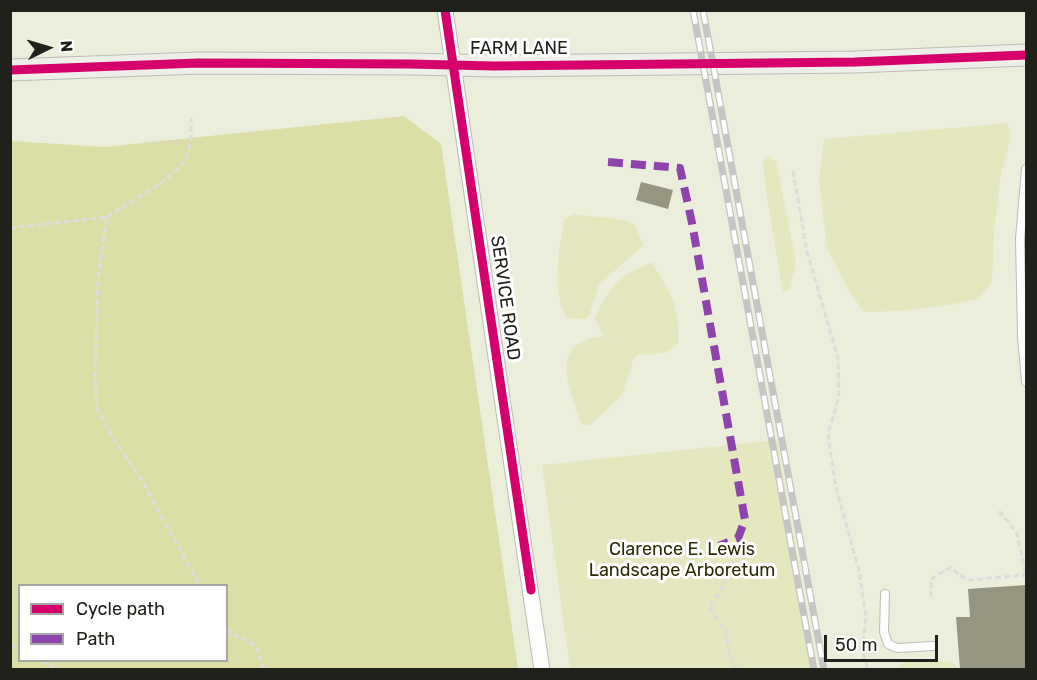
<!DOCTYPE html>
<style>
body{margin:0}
#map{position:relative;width:1037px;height:680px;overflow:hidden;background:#f4f5ec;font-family:Rubik,sans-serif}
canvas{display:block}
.frame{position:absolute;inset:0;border:12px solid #20211b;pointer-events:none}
.legend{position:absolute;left:18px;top:584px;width:210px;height:78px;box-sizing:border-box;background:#fff;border:2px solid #a6a6a4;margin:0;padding:8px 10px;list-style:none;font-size:18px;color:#20211b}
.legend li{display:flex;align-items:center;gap:12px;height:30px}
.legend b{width:30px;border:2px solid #a6a6a4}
.north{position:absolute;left:18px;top:18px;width:60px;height:60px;-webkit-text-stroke:4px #fff;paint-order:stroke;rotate:85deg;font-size:16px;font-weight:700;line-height:24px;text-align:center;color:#20211b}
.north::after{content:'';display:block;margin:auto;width:21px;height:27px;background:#20211b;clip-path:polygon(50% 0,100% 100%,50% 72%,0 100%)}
.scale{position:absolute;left:824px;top:635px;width:114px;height:27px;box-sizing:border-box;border:3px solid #20211b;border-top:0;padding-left:8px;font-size:18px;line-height:21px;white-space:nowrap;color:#20211b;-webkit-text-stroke:4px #fff;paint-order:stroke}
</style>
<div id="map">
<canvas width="1037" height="680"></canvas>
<div class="frame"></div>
<ul class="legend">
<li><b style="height:8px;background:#d6006c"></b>Cycle path</li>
<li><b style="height:8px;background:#8e44ad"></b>Path</li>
</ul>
<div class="north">N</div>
<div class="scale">50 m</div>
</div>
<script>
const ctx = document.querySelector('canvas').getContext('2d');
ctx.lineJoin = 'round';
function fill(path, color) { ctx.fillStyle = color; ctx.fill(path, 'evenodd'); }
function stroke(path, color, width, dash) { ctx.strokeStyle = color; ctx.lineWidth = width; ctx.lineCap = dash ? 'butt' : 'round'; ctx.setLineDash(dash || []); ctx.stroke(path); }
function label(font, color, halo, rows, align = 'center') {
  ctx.font = font + ' Rubik,sans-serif'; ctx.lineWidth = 6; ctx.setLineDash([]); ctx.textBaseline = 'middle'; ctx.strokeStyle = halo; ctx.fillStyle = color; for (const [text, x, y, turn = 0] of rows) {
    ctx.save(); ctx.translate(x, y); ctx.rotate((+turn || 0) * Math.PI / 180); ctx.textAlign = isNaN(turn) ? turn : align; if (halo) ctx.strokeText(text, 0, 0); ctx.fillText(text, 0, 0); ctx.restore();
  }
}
fill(new Path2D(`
 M10,11H1026V669H11ZM20,586H226V660H20Z`), '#eceedc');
fill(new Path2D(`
 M1008,123L1011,136L1001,174L994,233L992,281L979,299C940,307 903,312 864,312L848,289L827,248L819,183L824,139Z
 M769,156L776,162L796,262L790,289L783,292L767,197L763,162Z
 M573,214C597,219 612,214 635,225L643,245L599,285L589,316L584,319L567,318C550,289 560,250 564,219Z
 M653,262C657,273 663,281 669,292C678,308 679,326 678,344C666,355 655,355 639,354L634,358L622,395L589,426L582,424C569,388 547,342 603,336L595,318C612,283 617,276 653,262Z
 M777,440L816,669H570L542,465Z
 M949,661L960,669H973L894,670L904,662Z`), '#e5e7bf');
fill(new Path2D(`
 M404,116L441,144L518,669H11V141L103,147ZM20,586H226V660H20Z`), '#dcdea7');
fill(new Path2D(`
 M641,182L673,190L668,209L636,200Z
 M1026,585V669H960L956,617H970L968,589Z`), '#959582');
const lane = new Path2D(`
 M1026,169L1020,239L1022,336L1026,382
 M885,594L884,632L888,644L897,648L933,646`);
const street = new Path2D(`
 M445,10L542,670`);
const secondary = new Path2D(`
 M10,70L199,63L410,64L494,66L855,62L1026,55`);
stroke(lane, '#bcbcb6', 10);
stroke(street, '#bcbcb6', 17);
stroke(secondary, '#bcbcb6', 23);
stroke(new Path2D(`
 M793,171L807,252L838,358L839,396L828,434L836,488L859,570L866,617L862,650L868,670
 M107,217C127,204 176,178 186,158C192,145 191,129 191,116
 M10,228L107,217L98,278L95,377L97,408L114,440L139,475L200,586
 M999,511L1017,533L1026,575
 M931,597V579L951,567L959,575L969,580L1026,575
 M226,630L256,645L264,670
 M10,644L20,648
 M42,660L56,670
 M737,670L729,652L726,631L709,607C725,588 732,567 738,544`), '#dddddb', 3, [6, 3]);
stroke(lane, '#fdfefc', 8);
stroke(street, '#fdfefc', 15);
stroke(secondary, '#efefea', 21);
const rail = new Path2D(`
 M693,10L814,670
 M703,10L824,670`);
stroke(rail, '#c5c5c3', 7);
stroke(rail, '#fff', 4.5, [14]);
stroke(new Path2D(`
 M608,162L680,168L692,223L745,520L738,538L719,546`), '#8e44ad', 8, [15, 8]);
stroke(new Path2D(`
 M445,10L531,590
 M10,70L199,63L410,64L494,66L855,62L1026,55`), '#d6006c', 9);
label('18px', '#20211b', '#fff', [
 ["FARM LANE",519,49],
 ["SERVICE ROAD",505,298,82]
]);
label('18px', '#2b2b02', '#fff', [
 ["Clarence E. Lewis",682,550],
 ["Landscape Arboretum",682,571]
]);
</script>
